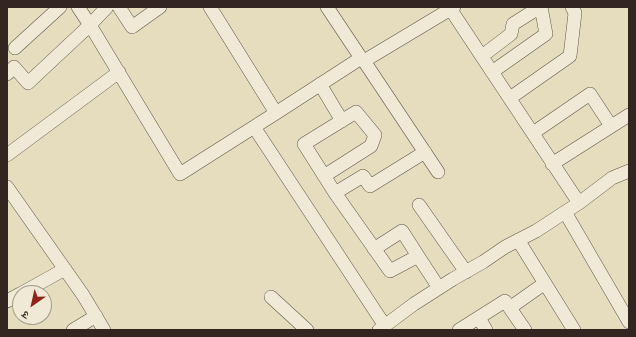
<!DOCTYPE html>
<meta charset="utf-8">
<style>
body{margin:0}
#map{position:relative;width:636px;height:337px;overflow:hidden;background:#e6ddbe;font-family:"Libre Bodoni","Noto Serif Devanagari",serif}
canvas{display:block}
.frame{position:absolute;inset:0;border:8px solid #33251f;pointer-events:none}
.north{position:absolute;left:12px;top:285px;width:40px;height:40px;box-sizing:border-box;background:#efe9d5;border:1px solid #a49b8c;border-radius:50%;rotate:214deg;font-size:11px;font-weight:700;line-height:16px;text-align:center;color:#33251f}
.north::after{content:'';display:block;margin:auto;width:14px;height:18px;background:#8f2418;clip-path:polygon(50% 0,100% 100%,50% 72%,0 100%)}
</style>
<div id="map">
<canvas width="636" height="337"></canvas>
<div class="frame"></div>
<div class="north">उ</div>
</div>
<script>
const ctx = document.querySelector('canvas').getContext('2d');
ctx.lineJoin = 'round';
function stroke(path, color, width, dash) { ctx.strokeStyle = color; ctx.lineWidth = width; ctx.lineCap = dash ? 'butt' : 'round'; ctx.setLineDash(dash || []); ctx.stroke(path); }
const street = new Path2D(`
 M107,7L90,25L180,174L254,127L385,326
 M119,7L132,27L160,7
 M210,7L276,113L361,58L327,7
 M451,10L579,203
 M15,48L60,7
 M482,56L511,34L513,24L540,7
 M361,58L364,61L454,7
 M364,61L438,172
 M492,72L546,34L541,7
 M7,74L14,67L28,83L90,25L78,7
 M320,84L342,121
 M510,98L570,56L575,13L572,7
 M254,127L276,113
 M533,133L590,94L611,126
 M425,152L370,186L363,176L335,193L390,271L418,256L439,288
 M7,155L119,72
 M552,164L629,115
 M324,176L371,146L375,135L356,112L304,144L335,193
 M7,187L83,295L104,330
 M419,205L466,272
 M565,212L629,322
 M518,240L574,330
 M374,249L402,231L418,256
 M22,293L65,269
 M271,297L307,330
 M7,301L20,294
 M511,307L545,283
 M479,318L486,330
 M73,330L96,316
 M379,330L414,304L453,279L483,262L505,247L536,231L579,203L612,178L629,171
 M459,330L505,301L525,330`);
stroke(street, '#605347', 14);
stroke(street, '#efe9d5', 13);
</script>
